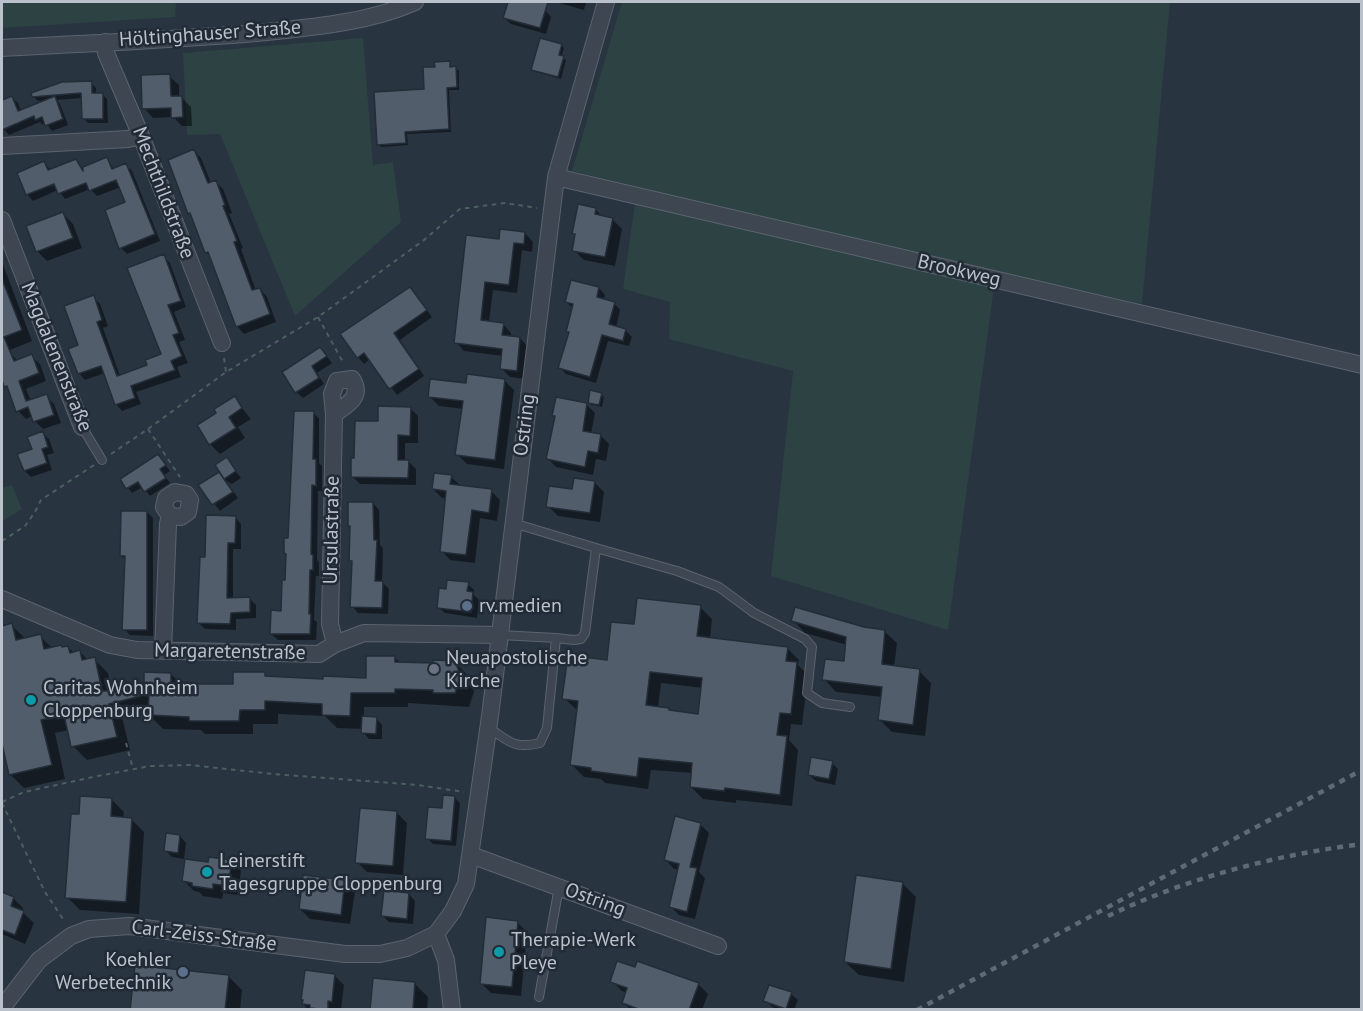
<!DOCTYPE html>
<meta charset="utf-8">
<style>
body{margin:0}
#map{position:relative;width:1363px;height:1011px;overflow:hidden;background:#293441;font-family:"PT Sans",sans-serif}
canvas{display:block}
.frame{position:absolute;inset:0;border:3px solid #bac1cb;pointer-events:none}
</style>
<div id="map">
<canvas width="1363" height="1011"></canvas>
<div class="frame"></div>
</div>
<script>
const ctx = document.querySelector('canvas').getContext('2d');
ctx.lineJoin = 'round';
function fill(path, color) { ctx.fillStyle = color; ctx.fill(path, 'evenodd'); }
function stroke(path, color, width, dash) { ctx.strokeStyle = color; ctx.lineWidth = width; ctx.lineCap = dash ? 'butt' : 'round'; ctx.setLineDash(dash || []); ctx.stroke(path); }
function label(font, color, halo, rows, align = 'center') {
  ctx.font = font + ' "PT Sans",sans-serif'; ctx.lineWidth = 5; ctx.setLineDash([]); ctx.textBaseline = 'middle'; ctx.strokeStyle = halo; ctx.fillStyle = color; for (const [text, x, y, turn = 0] of rows) {
    ctx.save(); ctx.translate(x, y); ctx.rotate((+turn || 0) * Math.PI / 180); ctx.textAlign = isNaN(turn) ? turn : align; if (halo) ctx.strokeText(text, 0, 0); ctx.fillText(text, 0, 0); ctx.restore();
  }
}
fill(new Path2D(`
 M2,2H176L175,17L2,28Z
 M622,2H1170L1142,304L831,234L572,171Z
 M363,38L373,165L393,162L401,222L295,316L220,134L187,135L183,53Z
 M635,202L994,287L948,630L771,576L793,371L669,339L670,302L623,289Z
 M12,485L22,509L2,521V488Z`), '#2c4243');
fill(new Path2D(`
 M509,2L545,10L551,17L546,34L511,24L504,18Z
 M556,2H586L584,10Z
 M561,45L564,48L561,57L566,60L561,79L536,72L533,70Z
 M449,62L452,68H456L459,71V90H449L451,132L407,134L408,145L381,147L379,144L426,90L436,68Z
 M169,76L179,85V98H182L191,107L192,126H182L173,117L153,118L144,108Z
 M91,83L96,88V94H102L107,99L108,123H88L83,118V98L56,100L60,104L68,125L52,131L46,123L43,125L40,122L9,135L2,127V102L12,98L18,103L21,111L47,100L38,101L33,96Z
 M194,151L201,158L211,183L215,181L223,189L232,213L229,214L243,248L241,249L256,291L260,289L267,297L276,322L244,334L237,326L211,257L207,253L190,213Z
 M107,159L114,169L126,165L132,171L160,241L127,254L121,248L127,203L121,187L97,196L90,189L65,199L58,190L33,201L27,194L44,163L50,169L76,161L83,169Z
 M595,209L603,217L612,219L622,229L615,266L584,260L574,250L577,236L574,233Z
 M63,214L73,224L82,248L47,261L37,251Z
 M525,233L533,242L532,252L522,250L517,293L493,290L489,322L503,324L511,333V337L520,338L528,347L525,379L510,377L502,369L503,356L464,351L456,342L500,241Z
 M163,256L170,263L186,307L174,312L185,340L179,342L188,363L177,367L181,377L136,392L141,404L122,411L116,404L105,373L85,380L79,373L80,346L93,297L100,304L108,326L103,328L120,376L149,366L163,354Z
 M2,262L32,341L10,350L2,341Z
 M410,288L432,317L400,340L424,376L397,395L370,359L364,364L358,357Z
 M599,288L605,295L604,300L614,303L620,310L616,328L625,330L632,337L629,346L608,341L596,383L566,374L560,368L570,334L567,331L573,308L566,302Z
 M320,348L332,363L317,373L324,384L303,398L296,392Z
 M10,353L18,361L31,356L40,364L46,381L26,389L31,401L46,396L54,404L61,423L43,429L35,421L33,416L26,419L18,411L11,391L5,386L2,376V356Z
 M504,380L514,390L504,469L467,464L457,454L464,409L439,406L429,396L467,385Z
 M601,394L604,397L602,407L592,405L589,402Z
 M234,398L251,419L238,427L245,438L220,454L210,444L218,414Z
 M586,404L595,413L591,434L601,436L609,444L606,461L596,459L593,475L556,467L548,459L556,418L554,415Z
 M410,408L418,416V443H405V461H408L416,469V485L360,484L352,476L379,423Z
 M313,412L319,419V463L322,466V491H318L317,560L319,562V576H316L314,620L317,622L316,640H278L271,634L282,612L290,540Z
 M42,433L49,439L54,453L47,455L52,470L31,477L25,471Z
 M158,456L170,471L164,475L170,483L150,496L143,487L132,493L122,480Z
 M226,459L241,478L232,484L226,481L238,498L220,511L201,486L219,473L224,478Z
 M451,477L460,485L491,491L500,500L497,521L480,518L475,563L450,560L442,551L447,498H442L433,489Z
 M594,482L604,492L600,522L558,516L548,506L573,491Z
 M373,503L379,510L380,545L383,548L382,582L389,589L388,614L358,613L352,606L353,563L350,560L351,528L350,526Z
 M147,512L153,518V636L130,635L124,629L126,560L122,556Z
 M235,517L241,524V549H233V599L249,598L256,605V618L236,619V630L205,629L199,623L207,559Z
 M468,584L474,590V595L479,600L477,618L445,613L438,607L447,591Z
 M700,607L712,619L710,639L787,648L799,660L798,665L808,675L802,725L791,724L789,740L798,750L792,806L736,800V803L703,799L691,787L693,773L651,770L648,789L605,783L601,779L584,777L572,765L578,711L564,698L608,661L636,626ZM661,683L703,688L699,716L672,712L668,709L658,708Z
 M793,620L884,631L897,643L894,668L919,671L931,683L925,736L892,732L880,720L883,697L836,692L824,679L845,663L847,645L805,633Z
 M11,625L26,639L40,636L52,648L68,647L74,653L80,652L88,660L94,659L108,673L112,691L171,674L182,685L234,686L264,673L268,678L324,680L368,679L394,657L401,663L434,664L455,662L469,677L474,692L469,707L408,703V707H364V718H376L382,725V739H369L363,732V729L337,728L325,716L278,714V724H253V734H205L201,730L163,729L149,715L150,711L122,717L130,750L87,760L73,746L69,730L55,733L65,779L24,788L10,774L2,737V627Z
 M832,763L838,769L835,785L816,781L809,775Z
 M454,797L460,803L456,846L433,844L427,838L443,810Z
 M111,799L124,812L123,819H131L144,832L139,914L80,910L67,897L81,816Z
 M397,813L407,823L403,875L367,872L357,862Z
 M700,824L709,833L699,872L705,878L695,919L679,915L671,907L680,870L674,869L666,860Z
 M180,836L186,843L184,859L172,857L166,851Z
 M231,861L241,871L238,895L223,893L222,899L203,896L199,892L194,891L184,881L209,864Z
 M345,882L355,892L350,924L310,919L300,909Z
 M902,883L916,897L904,982L859,975L845,962Z
 M2,893L13,898L23,908L22,912L34,923L25,944L2,934Z
 M409,894L415,901L413,924L389,922L382,915Z
 M517,922L527,932L521,996L491,993L481,983Z
 M306,972L334,975L344,985L341,1010H309L302,1003Z
 M229,977L242,990L240,1010L132,1009Z
 M612,981L698,984L708,994L702,1010H631L623,1002L627,993L622,991Z
 M415,984L428,997L427,1010H371Z
 M791,994L798,1000L794,1010H779L772,1007L765,1000Z`), '#0007');
const building = new Path2D(`
 M508,2H548L540,28L503,18Z
 M540,38L562,44L559,55L564,56L558,77L531,70Z
 M450,61V67L456,66L457,87L447,88L449,129L405,132L406,143L377,145L374,92L424,89L423,67H435L434,62Z
 M170,74L171,96H182L183,117L171,118V108L142,109L141,75Z
 M92,81V93H103V119H82L81,93L32,97L31,93L62,82Z
 M12,96L18,111L55,96L63,119L45,126L42,117L35,120L34,116L2,130V100Z
 M194,149L208,183L216,180L225,205L223,206L237,241L234,242L252,290L260,288L270,314L236,327L208,252L205,253L190,213L188,214L168,160Z
 M107,157L112,169L126,163L155,234L119,249L105,210L125,202L116,180L89,191L86,183L58,194L54,184L26,195L17,173L44,161L48,170L76,159L83,171V167Z
 M578,204L596,208L595,214L613,218L605,257L572,251L575,234H572Z
 M63,212L73,238L36,252L26,226Z
 M500,229L525,232L524,244L514,243L509,285L485,282L481,320L504,323L502,335L520,337L517,371L500,369L502,349L454,343L466,235L499,239Z
 M164,254L181,301L168,305L179,333L173,335L182,356L171,361L175,370L131,386L135,398L115,405L101,366L78,374L68,349L78,345L64,306L94,295L102,320L97,322L117,376L147,365L145,360L161,354L127,268Z
 M2,279L22,330L4,337L14,361L32,354L39,373L19,381L26,401L47,394L54,415L33,422L28,407L16,412L7,386L4,387L2,380Z
 M571,280L599,287L597,297L615,302L609,324L626,329L623,341L602,335L590,377L558,368L569,332H566L573,304L565,302Z
 M410,287L427,310L394,333L419,369L389,389L364,353L357,358L340,334Z
 M320,347L327,356L312,366L319,378L295,393L282,372Z
 M467,374L505,379L495,460L455,455L463,401L428,397L430,379L466,383Z
 M590,390L602,393L599,405L588,403Z
 M235,396L242,408L229,417L236,428L209,445L197,425L216,413L214,409Z
 M556,397L587,403L583,431L601,434L598,453L588,451L585,467L546,459L555,416H552Z
 M378,406L411,407L410,436L398,435V460H409L408,478L351,477V458H354L355,421H378Z
 M294,411H314L313,459H316V486L312,485L311,554L313,555V570H310L309,614H311L310,634H270L271,610L281,611L282,580H285L286,554L284,553V538H288Z
 M43,431L48,447L42,449L47,463L24,471L17,454L32,449L27,437Z
 M158,454L166,465L160,469L166,478L144,492L138,482L126,489L120,479Z
 M227,457L236,471L224,479L215,465Z
 M219,472L233,492L212,505L198,485Z
 M434,473L452,475L450,484L492,489L489,513L472,510L466,555L440,552L446,491L432,489Z
 M574,478L595,481L590,513L546,507L549,486L572,489Z
 M348,502H373L374,540H377L375,581H383L382,608L350,607L352,561H349L350,526H348Z
 M121,511H147V630H122L125,556H120Z
 M206,515L236,516L235,543H228L227,598L250,597V612L231,613L230,624L197,623L200,557H205Z
 M447,580L469,582L467,591L473,592L471,612L437,608L439,588L446,589Z
 M637,598L701,605L697,636L788,647L786,661L797,662L791,714L780,713L777,735L787,736L780,795L725,788L724,791L690,787L692,763L639,758L637,777L591,771V768L570,765L578,701L562,699L568,655L607,660L611,622L634,624ZM650,672L702,678L698,714L669,710V708L646,705Z
 M795,607L864,627L885,630L882,664L920,669L913,725L878,720L882,687L822,680L825,659L844,661L846,637L791,621Z
 M12,623L16,640L41,634L44,649L61,645L62,647L68,646L70,653L80,650L82,660L95,657L102,691H106L144,682V672L171,673V684H233V672H265V676L323,679V676L366,678V656H395V662L433,663V660L455,661L461,677L455,693H433V690L395,689V693H351L350,716L322,715V704L265,701V710H240L239,721H189V717L148,715L149,694L109,704L117,737L71,747L64,715L41,720L52,765L9,775L2,744V626Z
 M362,716L377,717L376,734L361,733Z
 M811,757L833,761L829,779L808,775Z
 M443,795L455,796L451,841L425,839L428,807L442,808Z
 M80,796L112,798L111,816L132,818L126,902L65,898L71,814H79Z
 M360,808L397,811L393,866L355,863Z
 M675,816L701,823L690,867L697,868L687,912L669,907L679,864L664,860Z
 M166,833L180,835L178,853L164,851Z
 M209,857L232,860L228,886L213,884V889L192,886V883L182,881L185,859L208,862Z
 M303,875L345,880L341,915L299,909Z
 M856,875L903,882L891,969L844,962Z
 M384,890L409,893L407,919L381,916Z
 M2,892L14,897L11,906L24,911L15,935L2,930Z
 M486,917L518,921L512,987L480,984Z
 M617,961L635,967L637,961L699,983L689,1010H641L622,1003L627,988L610,982Z
 M135,965L229,975L225,1010H130Z
 M305,970L335,974L332,1002L328,1001V1010L310,1008V1005L302,1004L303,1000H301Z
 M373,978L415,982L413,1010H370Z
 M769,985L792,992L786,1009L763,1001Z`);
fill(building, '#525d6c');
stroke(building, '#232d38', 1.5);
const service = new Path2D(`
 M82,427L102,460
 M513,523L596,548L585,633L581,639L574,640L556,638
 M596,548L677,571L719,587L754,613L805,639L812,647L807,693L822,703L850,707
 M489,728C510,742 514,749 540,743L547,728L556,638L500,635
 M539,997L559,887`);
const minor = new Path2D(`
 M105,42L106,53L141,136L222,343
 M2,48C90,43 179,40 267,32C316,27 370,22 415,2
 M2,146L128,139L141,136
 M556,177L1362,365
 M2,220L82,427
 M334,414C348,405 363,396 352,379L337,381L332,394L334,414L330,624L335,644
 M2,599L110,645L137,650L319,654L335,644L364,633L500,635
 M163,651L168,524L170,516L164,507L166,498L175,492L186,494L190,500L188,512L181,517L170,516
 M471,855L718,946
 M436,934L446,960L452,1010
 M2,1008L39,960L71,936L89,929L129,926L345,954H380L407,948L436,934L453,911L466,884L490,716L556,177L606,2`);
stroke(service, '#5b646e', 10);
stroke(minor, '#5b646e', 18);
stroke(new Path2D(`
 M318,317L344,364
 M224,358L226,372
 M148,429L180,477
 M111,454L148,429L226,372L318,317L424,240L460,209L505,203L537,208
 M2,541L25,526L35,512L41,500L94,465
 M126,743L133,769
 M2,802L24,792L98,776L150,766L190,765L273,774L418,785L464,792
 M2,803L45,892L65,922`), '#4b5f61', 2, [4.5, 4.5]);
stroke(service, '#3d4651', 8);
stroke(minor, '#3d4651', 16);
stroke(new Path2D(`
 M1108,916C1187,878 1275,855 1362,844
 M917,1010L1362,770`), '#5f6a78', 4.5, [6, 6]);
for (const [x, y, r, color] of [
 [467,606,6,"#5c6f8a"],
 [434,669,6,"#6b7280"],
 [31,700,6,"#0f9aa8"],
 [207,872,6,"#0f9aa8"],
 [499,952,6,"#0f9aa8"],
 [183,972,6,"#5c6f8a"]
]) { const dot = new Path2D(); dot.arc(x, y, r, 0, 2 * Math.PI); ctx.fillStyle = color; ctx.fill(dot); stroke(dot, '#212b36', 2); }
label('20px', '#bac1cb', '#212b36', [
 ["Höltinghauser Straße",210,34,-4],
 ["Mechthildstraße",163,193,69],
 ["Brookweg",959,271,13],
 ["Magdalenenstraße",56,357,68],
 ["Ostring",525,425,-83],
 ["Ursulastraße",332,530,-89],
 ["Margaretenstraße",230,652,1],
 ["Ostring",595,900,20],
 ["Carl-Zeiss-Straße",204,936,7]
]);
label('20px', '#bac1cb', '#212b36', [
 ["rv.medien",479,606],
 ["Neuapostolische",446,658],
 ["Kirche",446,681],
 ["Caritas Wohnheim",43,688],
 ["Cloppenburg",43,711],
 ["Leinerstift",219,861],
 ["Tagesgruppe Cloppenburg",219,884],
 ["Therapie-Werk",511,940],
 ["Pleye",511,963],
 ["Koehler",171,960,"right"],
 ["Werbetechnik",171,983,"right"]
], 'left');
</script>
